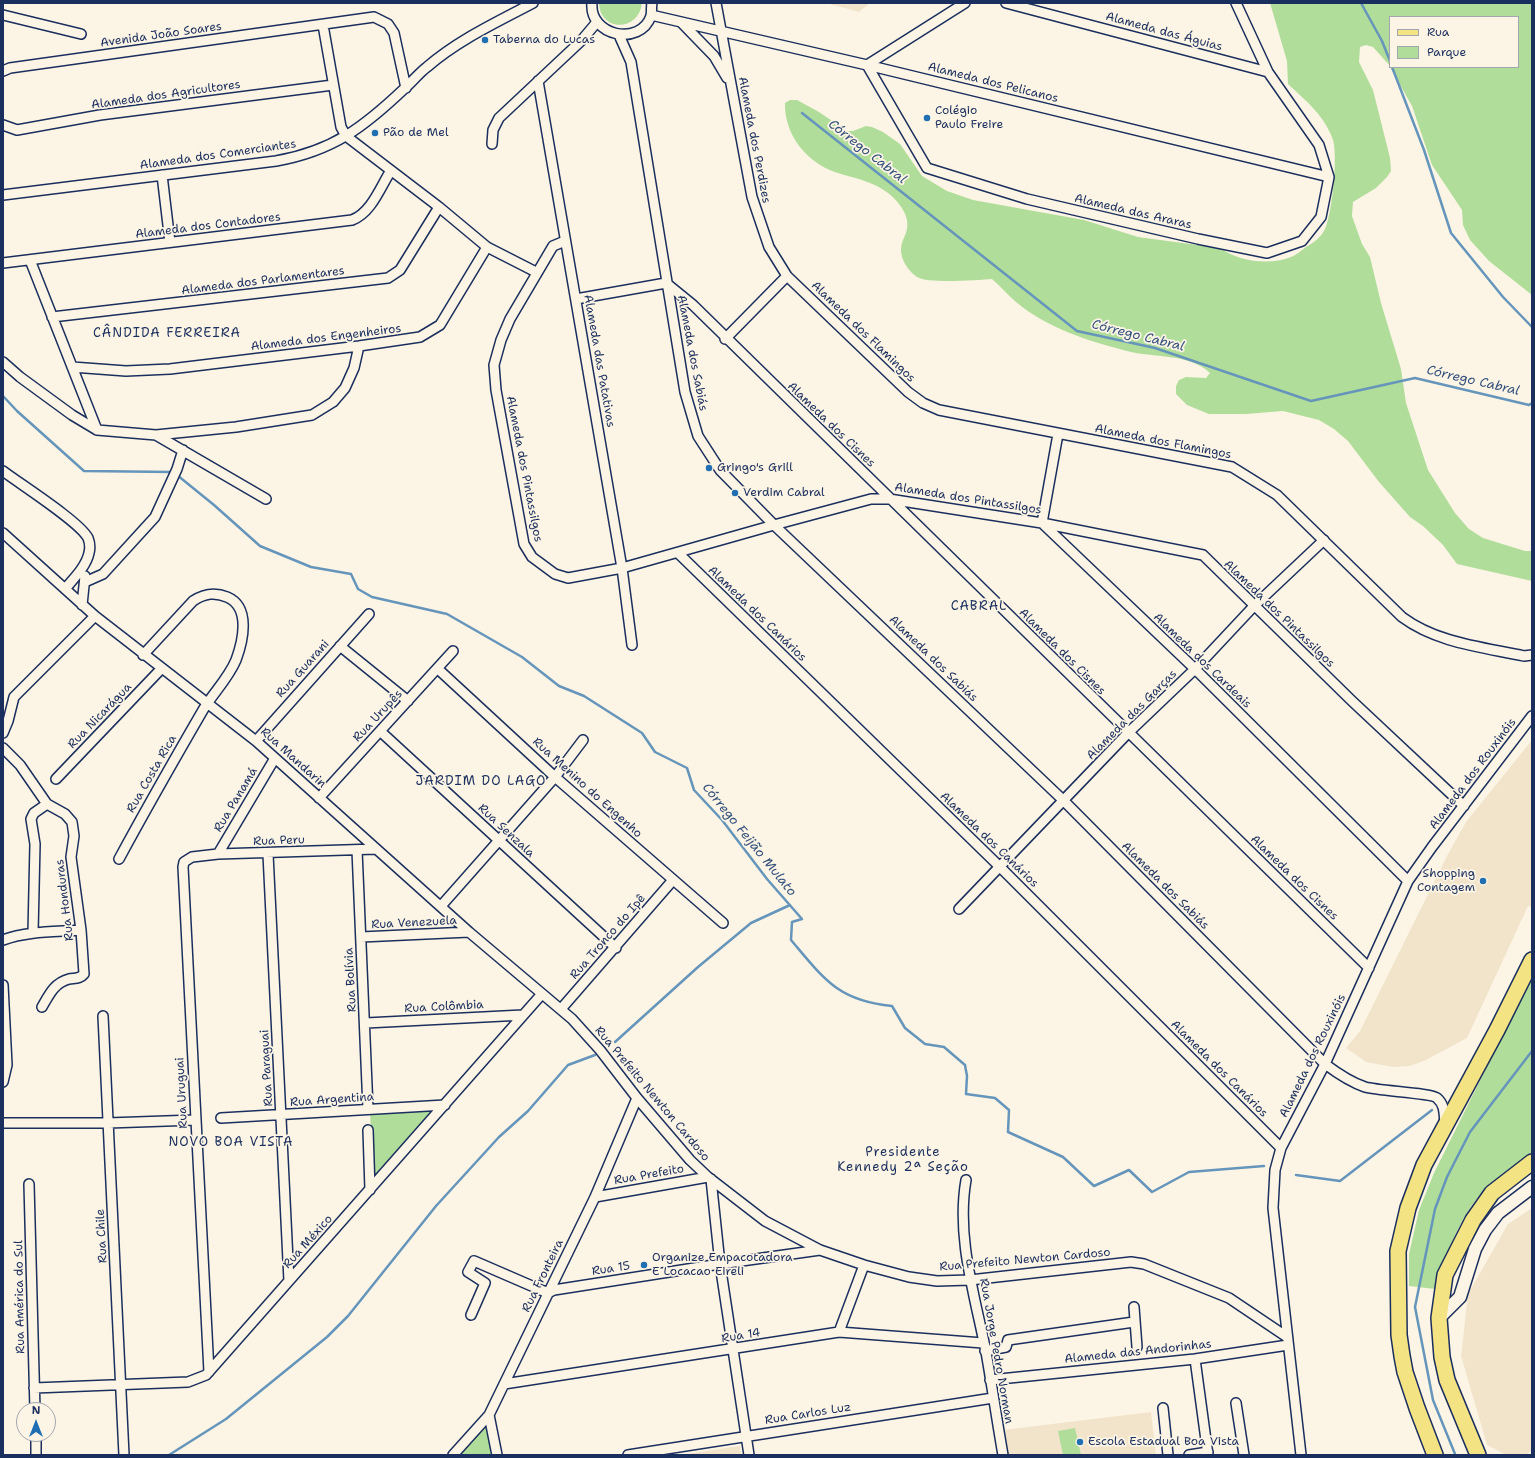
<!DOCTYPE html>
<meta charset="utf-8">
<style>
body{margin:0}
#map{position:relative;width:1535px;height:1458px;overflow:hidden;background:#fcf5e5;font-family:"Shantell Sans",sans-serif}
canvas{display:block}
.frame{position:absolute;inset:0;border:4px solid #1b2f5e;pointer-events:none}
.legend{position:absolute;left:1389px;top:16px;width:130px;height:52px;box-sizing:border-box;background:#fcf5e5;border:1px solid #a2a6af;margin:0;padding:5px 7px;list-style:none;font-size:12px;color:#1b2f5e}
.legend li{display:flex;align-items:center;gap:8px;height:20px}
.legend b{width:20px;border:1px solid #a2a6af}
.north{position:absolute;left:16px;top:1402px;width:40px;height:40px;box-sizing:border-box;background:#fcf5e5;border:1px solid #a2a6af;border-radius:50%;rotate:0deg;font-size:11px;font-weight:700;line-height:16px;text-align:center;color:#1b2f5e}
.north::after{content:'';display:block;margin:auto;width:14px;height:18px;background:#1f6fb2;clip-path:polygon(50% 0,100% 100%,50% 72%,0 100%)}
</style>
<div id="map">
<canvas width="1535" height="1458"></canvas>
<div class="frame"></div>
<ul class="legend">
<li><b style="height:5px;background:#f4e382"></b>Rua</li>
<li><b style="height:11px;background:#b1dd9b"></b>Parque</li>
</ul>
<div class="north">N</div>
</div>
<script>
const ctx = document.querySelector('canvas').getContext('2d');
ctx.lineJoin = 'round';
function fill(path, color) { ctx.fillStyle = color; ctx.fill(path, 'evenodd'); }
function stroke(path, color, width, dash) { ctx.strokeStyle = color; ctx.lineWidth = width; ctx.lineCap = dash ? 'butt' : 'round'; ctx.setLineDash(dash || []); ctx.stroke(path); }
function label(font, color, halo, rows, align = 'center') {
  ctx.font = font + ' "Shantell Sans",sans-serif'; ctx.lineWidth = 3.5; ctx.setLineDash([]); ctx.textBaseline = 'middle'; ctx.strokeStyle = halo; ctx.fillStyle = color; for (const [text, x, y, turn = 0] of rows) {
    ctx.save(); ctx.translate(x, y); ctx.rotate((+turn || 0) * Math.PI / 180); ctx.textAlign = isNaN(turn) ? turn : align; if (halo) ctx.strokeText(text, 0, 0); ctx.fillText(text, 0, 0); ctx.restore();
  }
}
fill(new Path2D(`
 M826,3H870L859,12Z
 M1532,740V907L1528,906L1467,1038L1426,1060L1410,1066L1393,1067L1366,1062L1346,1048L1360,1031L1447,856L1466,822Z
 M1532,1208V1451L1525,1455H1506L1487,1445L1461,1356L1468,1294L1508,1224Z
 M1151,1412L1156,1455H1007L1003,1430Z
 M740,1446L741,1455H679Z`), '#f2e4cb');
fill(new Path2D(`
 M599,3H642C639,32 600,32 599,3Z
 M1270,3H1532V295L1489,261L1470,240L1463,225L1462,210L1432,165L1412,106L1390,67H1518V17H1390V66L1373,47L1366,45L1360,47L1359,62L1373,90L1390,158L1391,171L1387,177L1376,188L1353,202L1352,216L1362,244L1370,257L1381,303L1401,369L1406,403L1428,470L1455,513L1469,529L1483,538L1525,551H1532V581L1457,564L1443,545L1423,526L1410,517L1379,482L1348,441L1334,429L1319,420L1283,411L1246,414H1209L1187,405L1176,394V386L1179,380L1186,377L1206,378L1210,373C1189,353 1153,358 1127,351C1088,341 1047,328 1016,302C1008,295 1000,286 992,279C978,280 928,284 917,277C907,270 898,256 902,243C903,239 906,234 907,229C910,215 898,201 888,193C873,181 853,178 835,172C806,162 784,134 785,103L790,100H797L819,112L847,131H853L866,126L872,127L883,132L900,144L922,176L947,191L973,200L1084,220L1138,237L1220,248C1238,261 1269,266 1291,257C1296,255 1301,251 1306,247C1313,243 1320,238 1324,231C1332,217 1338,156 1333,140C1325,116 1306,101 1288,84L1287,61Z
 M1532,976V1154C1515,1165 1498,1177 1483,1192C1460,1215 1445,1258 1435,1289L1409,1286V1254L1419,1210L1434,1173Z
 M436,1111L374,1179L370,1113Z
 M489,1415L497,1455H453Z
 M1075,1428L1081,1455H1063L1058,1431Z`), '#b1dd9b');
stroke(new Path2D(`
 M1361,3L1382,41L1390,61
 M1392,67L1424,150L1451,233L1503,297L1532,327
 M802,113L1077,331L1155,348L1311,401L1415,378L1529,405L1532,403
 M3,396L17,411L84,471L173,472
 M177,475L214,505L260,546L311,567L351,574L358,589L372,597L447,614L522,657L559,686L584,696L642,733L655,752L687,768L694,790L722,820L767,879L802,919L792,922L791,940C824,979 838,1001 892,1006L905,1028L925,1044L944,1047L965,1065L967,1076L966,1094L995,1098L1009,1110L1008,1132L1063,1157L1094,1186L1129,1170L1152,1192L1189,1172L1264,1166
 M615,1042L698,967L751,923L790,905
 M1296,1175L1340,1181L1432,1110
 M1455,1454L1433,1400L1415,1307L1435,1209L1447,1177L1470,1132L1532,1051
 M169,1455L226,1419L327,1337L348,1316L436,1206L499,1137L528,1111L568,1065L595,1055`), '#6595bb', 2.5);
const minor = new Path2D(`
 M592,3C589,36 640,47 651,16C652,12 651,7 652,3
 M716,3L752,197L769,247L787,276L908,392L923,403L939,410L1232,467L1277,495L1402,617C1437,643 1482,647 1524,656L1532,655
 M965,3L867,65L927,168L1027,199L1198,239L1267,253L1302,241L1321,217L1329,177L1319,145L1268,72L1236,3
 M1006,3L1268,72
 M3,15L81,34
 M651,15L867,65L1329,177
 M681,22L714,56L727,78
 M323,25L341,127L346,136L439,207L487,247L536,272
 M619,35L631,62L685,392L698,436L720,470L774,525L1064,801L1325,1064C1337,1073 1350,1082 1365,1087C1379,1091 1432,1093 1437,1098C1445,1105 1444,1114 1445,1124
 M3,71L10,68L374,17L388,24L394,33L406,88
 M538,81L622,568L632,645
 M3,125L17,130L100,115L333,85
 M492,144L493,130L499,118L581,41L597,22
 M162,175L170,242
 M3,195L276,161C333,151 364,127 405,88C413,81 419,73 427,67C458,40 497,22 533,3
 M565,241L553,246L510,319L501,340L494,365L496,390L524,544L532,557L555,574L568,578L622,568L774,525L871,499H889L1042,523L1203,555L1352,701L1464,806
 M30,260L97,430
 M3,263L352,220C371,213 380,188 390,172
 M576,299L666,283L693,305L1369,968
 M52,317L388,278L400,270L439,207
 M725,339L787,276
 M3,362L20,377L72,415L97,430L156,435L236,427L312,415L333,402L345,388L354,368L359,346
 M72,367L126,371L170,369L359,346L420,337L440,325L487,247
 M1058,434L1042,523L1195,669L1408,881
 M156,435L266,499
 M3,471C20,484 80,522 88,538C90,543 90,549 89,553C86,567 73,579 65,589
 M3,533L95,616L256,741L469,932L572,1019L600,1050L637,1098L690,1160L708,1177L765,1221L820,1250L864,1265L909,1277L937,1281L970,1280L1131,1262L1144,1264L1229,1298L1287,1337
 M678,553L999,866L1281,1148
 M85,582L103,574L155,517L177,469L183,450
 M82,605L85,576
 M340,646L408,701
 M438,669L555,777L723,923
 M380,731L616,948
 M3,733L8,721L14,697L95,616
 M256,741L369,614
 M3,748L20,765L47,804L65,814L72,822L74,836L71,857L81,930L84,974C80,979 75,978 69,979C54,983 49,995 42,1007
 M56,779L162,668
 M319,798L453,651
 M357,850L368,1109
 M218,854L275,758
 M268,854L289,1281
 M119,859C146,809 174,760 203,710C213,693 228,679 236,660C243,641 251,607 227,597C215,592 205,593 193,601L143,655
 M441,906L555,777L583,740
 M959,909L1128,733L1195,669L1254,606L1324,540
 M33,933L35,844L31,819L34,813L47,804
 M361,937L469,932
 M3,940C28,931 55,932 81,930
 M3,985L7,1065L3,1082
 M561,1009L673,880
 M103,1016L124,1455
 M366,1023L523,1015
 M221,1118L445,1105
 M3,1123H108L195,1120
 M368,1130L370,1190
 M711,1179L720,1264L749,1455
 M966,1180C956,1237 975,1296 986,1352C992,1386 997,1421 1003,1455
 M29,1184L35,1410
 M595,1197L708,1177
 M1134,1307L1137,1347
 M471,1315L485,1283L468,1272L474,1261L548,1293L554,1290L720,1264L820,1250
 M839,1332L864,1265
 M985,1351L1006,1347L1008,1340L1134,1322
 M1195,1359L1208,1455
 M209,1372L183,867L184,862L192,857L218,854L376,849
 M990,1380L1195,1359L1288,1345
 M504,1384L839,1332L983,1343
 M34,1388L188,1382L206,1375L541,995
 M1236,1403L1244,1455
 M1163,1408L1168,1455
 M489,1415L497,1455
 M36,1434V1455
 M453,1455L489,1415L595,1197L637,1098
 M628,1455L993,1398
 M1189,1455L1208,1452
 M1301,1455L1273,1208L1275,1170L1281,1148L1325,1064L1408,881L1432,847L1532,716`);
const tertiary = new Path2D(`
 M1439,1318L1460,1297L1475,1249L1485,1230L1498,1213L1532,1187`);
const primary = new Path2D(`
 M1435,1455L1417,1408L1405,1372L1402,1356L1399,1335L1398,1251L1408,1208L1424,1165L1497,1030L1532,960
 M1478,1455L1447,1380L1442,1357L1439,1318L1445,1275L1473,1220L1492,1193L1532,1162`);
stroke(minor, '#1b2f5e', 12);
stroke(tertiary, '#1b2f5e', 15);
stroke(primary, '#1b2f5e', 18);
stroke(minor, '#fcf5e5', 9);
stroke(tertiary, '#fcf5e5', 12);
stroke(primary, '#f4e382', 15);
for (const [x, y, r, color] of [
 [485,40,4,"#1f6fb2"],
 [927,118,4,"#1f6fb2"],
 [375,133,4,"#1f6fb2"],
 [709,468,4,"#1f6fb2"],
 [735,493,4,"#1f6fb2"],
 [1483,881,4,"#1f6fb2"],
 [644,1265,4,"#1f6fb2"],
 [1080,1442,4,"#1f6fb2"]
]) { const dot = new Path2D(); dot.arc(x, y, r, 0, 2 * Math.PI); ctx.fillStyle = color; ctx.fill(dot); stroke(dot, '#fcf5e5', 1.5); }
label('12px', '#1b2f5e', '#fcf5e5', [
 ["Alameda das Águias",1164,32,15],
 ["Avenida João Soares",161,35,-8],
 ["Alameda dos Pelicanos",993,83,14],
 ["Alameda dos Agricultores",166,95,-8],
 ["Alameda dos Perdizes",754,140,79],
 ["Alameda dos Comerciantes",218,155,-8],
 ["Alameda das Araras",1133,212,13],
 ["Alameda dos Contadores",208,226,-7],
 ["Alameda dos Parlamentares",263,281,-7],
 ["Alameda dos Flamingos",863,332,44],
 ["Alameda dos Engenheiros",326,338,-7],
 ["Alameda dos Sabiás",692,353,79],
 ["Alameda das Patativas",599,361,80],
 ["Alameda dos Cisnes",831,425,44],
 ["Alameda dos Flamingos",1163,442,11],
 ["Alameda dos Pintassilgos",524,469,79],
 ["Alameda dos Pintassilgos",968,499,9],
 ["Alameda dos Canários",757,614,44],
 ["Alameda dos Pintassilgos",1279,614,44],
 ["Alameda dos Cisnes",1062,652,45],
 ["Alameda dos Sabiás",933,659,44],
 ["Alameda dos Cardeais",1202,661,44],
 ["Rua Guarani",303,669,-48],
 ["Alameda das Garças",1132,715,-45],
 ["Rua Nicarágua",100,716,-46],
 ["Rua Urupês",378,716,-47],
 ["Rua Mandarin",293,758,42],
 ["Rua Costa Rica",152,774,-60],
 ["Alameda dos Rouxinóis",1473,774,-53],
 ["Rua Menino do Engenho",587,788,42],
 ["Rua Panamá",236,800,-59],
 ["Rua Senzala",506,831,43],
 ["Alameda dos Canários",989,840,44],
 ["Rua Peru",279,841,-2],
 ["Alameda dos Cisnes",1294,878,44],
 ["Alameda dos Sabiás",1165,886,45],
 ["Rua Honduras",65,900,-97],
 ["Rua Venezuela",414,923,-3],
 ["Rua Tronco do Ipê",608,937,-49],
 ["Rua Bolívia",351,980,-93],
 ["Rua Colômbia",444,1007,-3],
 ["Alameda dos Rouxinóis",1313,1056,-64],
 ["Rua Paraguai",267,1068,-93],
 ["Alameda dos Canários",1219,1069,45],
 ["Rua Uruguai",182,1093,-93],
 ["Rua Prefeito Newton Cardoso",652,1094,50],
 ["Rua Argentina",332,1100,-4],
 ["Rua Prefeito",649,1175,-10],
 ["Rua Chile",102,1236,-93],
 ["Rua México",308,1242,-48],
 ["Rua Prefeito Newton Cardoso",1025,1260,-5],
 ["Rua 15",611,1269,-9],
 ["Rua Fronteira",543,1276,-64],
 ["Rua América do Sul",20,1297,-91],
 ["Rua 14",741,1336,-9],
 ["Rua Jorge Pedro Norman",996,1351,80],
 ["Alameda das Andorinhas",1138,1352,-6],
 ["Rua Carlos Luz",808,1414,-9]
]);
label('12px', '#1b2f5e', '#fcf5e5', [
 ["Taberna do Lucas",493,40],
 ["Colégio",935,111],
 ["Paulo Freire",935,125],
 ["Pão de Mel",383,133],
 ["Gringo's Grill",717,468],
 ["Verdim Cabral",743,493],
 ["Shopping",1475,874,"right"],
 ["Contagem",1475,888,"right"],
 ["Organize Empacotadora",652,1258],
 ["E Locacao Eireli",652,1272],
 ["Escola Estadual Boa Vista",1088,1442]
], 'left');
label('italic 13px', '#34517d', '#fcf5e5', [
 ["Córrego Cabral",867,152,38],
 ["Córrego Cabral",1138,336,14],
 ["Córrego Cabral",1473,381,13],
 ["Córrego Feijão Mulato",749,840,51]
]);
ctx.letterSpacing = '1px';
label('13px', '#1b2f5e', '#fcf5e5', [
 ["CÂNDIDA FERREIRA",167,334],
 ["CABRAL",979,607],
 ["JARDIM DO LAGO",481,782],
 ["NOVO BOA VISTA",231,1143],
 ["Presidente",903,1153],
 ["Kennedy 2ª Seção",903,1168]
]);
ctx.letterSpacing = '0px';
</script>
